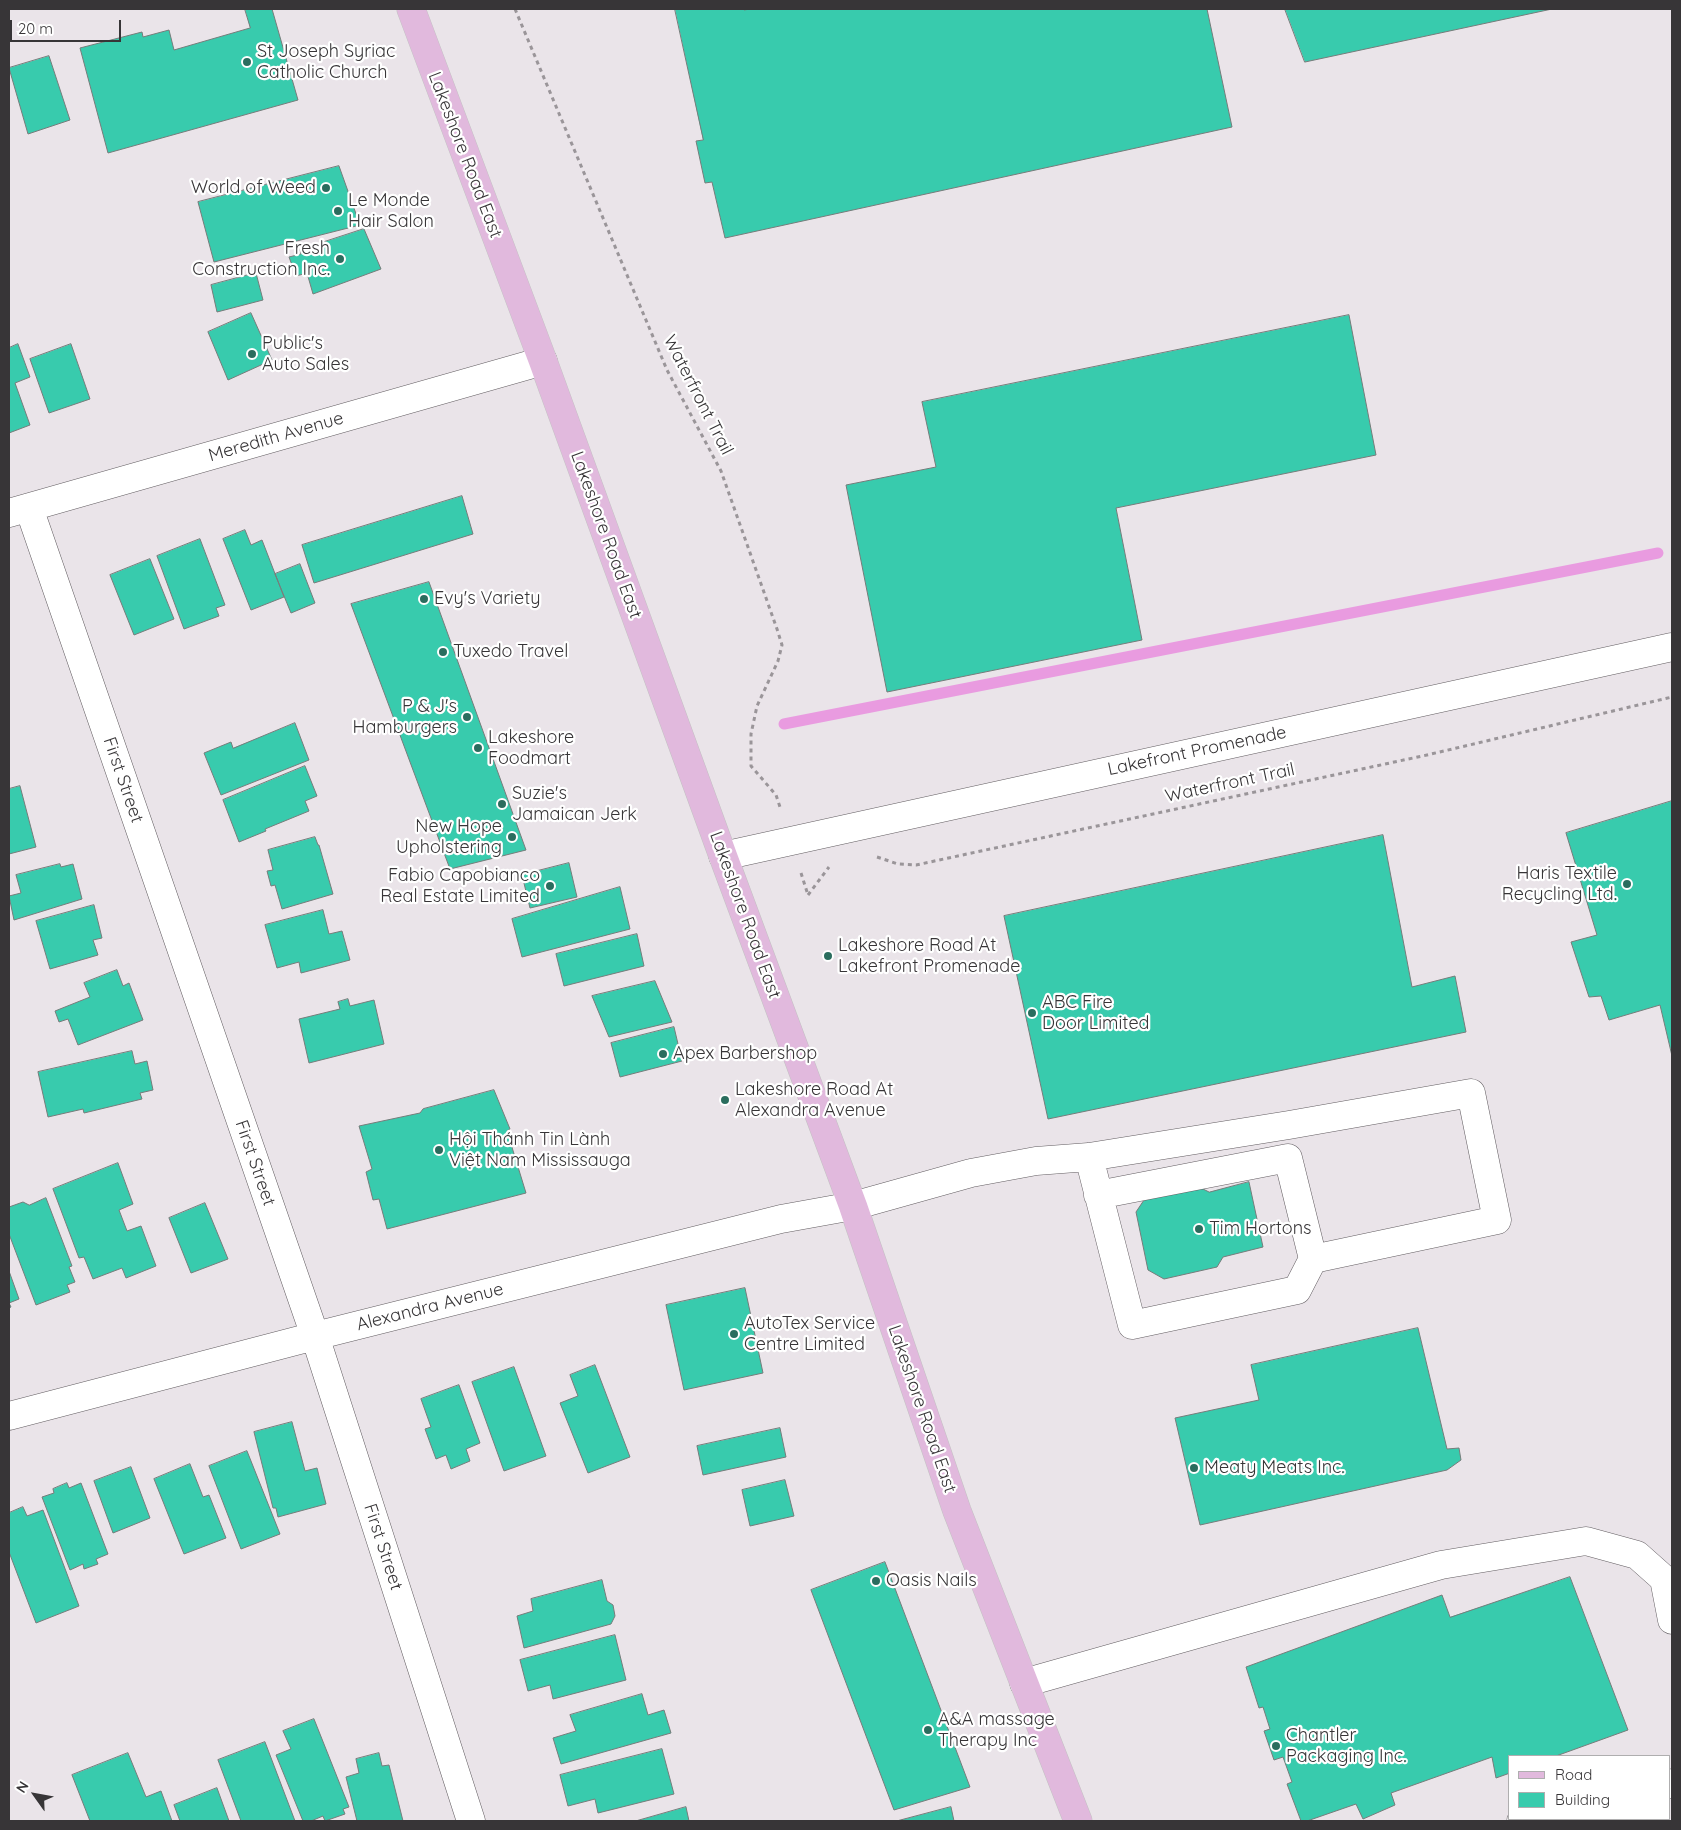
<!DOCTYPE html>
<meta charset="utf-8">
<style>
body{margin:0}
#map{position:relative;width:1681px;height:1830px;overflow:hidden;background:#eae4e9;font-family:Quicksand,sans-serif}
canvas{display:block}
.frame{position:absolute;inset:0;border:10px solid #373537;pointer-events:none}
.legend{position:absolute;left:1508px;top:1755px;width:162px;height:65px;box-sizing:border-box;background:#fff;border:1px solid #afaeaf;margin:0;padding:6px 9px;list-style:none;font-size:15px;color:#373537}
.legend li{display:flex;align-items:center;gap:10px;height:25px}
.legend b{width:25px;border:1px solid #afaeaf}
.north{position:absolute;left:10px;top:1770px;width:50px;height:50px;-webkit-text-stroke:4px #fff;paint-order:stroke;rotate:302deg;font-size:14px;font-weight:700;line-height:20px;text-align:center;color:#373537}
.north::after{content:'';display:block;margin:auto;width:18px;height:22px;background:#373537;clip-path:polygon(50% 0,100% 100%,50% 72%,0 100%)}
.scale{position:absolute;left:10px;top:20px;width:111px;height:22px;box-sizing:border-box;border:2px solid #373537;border-top:0;padding-left:6px;font-size:15px;line-height:18px;white-space:nowrap;color:#373537;-webkit-text-stroke:4px #fff;paint-order:stroke}
</style>
<div id="map">
<canvas width="1681" height="1830"></canvas>
<div class="frame"></div>
<ul class="legend">
<li><b style="height:6px;background:#e1b9dd"></b>Road</li>
<li><b style="height:14px;background:#38cbad"></b>Building</li>
</ul>
<div class="north">N</div>
<div class="scale">20 m</div>
</div>
<script>
const ctx = document.querySelector('canvas').getContext('2d');
ctx.lineJoin = 'round';
function stroke(path, color, width, dash) { ctx.strokeStyle = color; ctx.lineWidth = width; ctx.lineCap = dash ? 'butt' : 'round'; ctx.setLineDash(dash || []); ctx.stroke(path); }
function fill(path, color) { ctx.fillStyle = color; ctx.fill(path, 'evenodd'); }
function label(font, color, halo, rows, align = 'center') {
  ctx.font = font + ' Quicksand,sans-serif'; ctx.lineWidth = 4.5; ctx.setLineDash([]); ctx.textBaseline = 'middle'; ctx.strokeStyle = halo; ctx.fillStyle = color; for (const [text, x, y, turn = 0] of rows) {
    ctx.save(); ctx.translate(x, y); ctx.rotate((+turn || 0) * Math.PI / 180); ctx.textAlign = isNaN(turn) ? turn : align; if (halo) ctx.strokeText(text, 0, 0); ctx.fillText(text, 0, 0); ctx.restore();
  }
}
stroke(new Path2D(`
 M784,724L1658,553`), '#e99be0', 11);
const building = new Path2D(`
 M245,9H272L298,100L108,153L80,48L142,32L143,37L169,30L174,50L250,28Z
 M675,9H743L744,10L750,9H1207L1232,127L725,238L712,182L705,183L696,141L703,140Z
 M1285,9H1552L1305,62Z
 M49,56L70,120L28,134L9,68Z
 M339,166L360,225L214,262L198,202Z
 M364,229L381,269L313,294L307,273L296,276L289,257L301,254L300,250Z
 M256,273L263,300L217,312L211,285Z
 M251,313L272,360L228,380L208,332Z
 M1349,315L1376,455L1116,508L1142,640L887,692L846,485L936,467L922,402Z
 M18,344L30,377L15,383L30,425L9,433V348Z
 M71,344L90,399L49,413L30,359Z
 M462,496L473,534L314,583L302,545Z
 M245,530L251,545L262,540L284,597L251,610L223,539Z
 M200,539L225,605L216,608L219,616L184,629L157,556Z
 M150,559L174,619L134,635L110,575Z
 M300,564L315,603L291,613L275,574Z
 M429,582L526,850L450,869L351,604Z
 M295,723L309,760L221,795L204,753L231,742L233,748Z
 M305,766L317,796L305,801L309,811L265,829L266,831L239,842L223,800Z
 M20,786L36,847L9,854V789Z
 M1672,801V1056L1660,1005L1609,1020L1601,996L1589,997L1571,942L1597,935L1566,833Z
 M1383,835L1412,987L1455,976L1466,1032L1048,1119L1004,916Z
 M315,837L318,845H319L333,894L282,909L275,885L271,886L267,871L273,870L268,850Z
 M569,863L577,897L530,908L522,875Z
 M60,864L61,867L73,864L82,899L14,920L9,896L21,893L16,875Z
 M620,887L630,929L522,957L512,919Z
 M94,905L102,938L93,940L98,955L50,969L36,921Z
 M323,910L329,934L342,931L350,960L301,973L299,962L277,968L265,925Z
 M637,934L644,966L564,986L556,954Z
 M117,970L123,986L129,983L143,1020L78,1045L68,1019L59,1022L55,1011L90,997L84,983Z
 M655,981L672,1022L609,1037L592,996Z
 M348,999L350,1006L374,1000L384,1044L309,1063L299,1019L340,1009L338,1002Z
 M674,1027L682,1061L620,1077L611,1043Z
 M132,1051L135,1064L147,1061L153,1090L140,1093L142,1099L84,1113L83,1109L48,1117L38,1072Z
 M494,1090L510,1129L507,1131L526,1193L387,1229L379,1199L373,1200L366,1172L372,1169L359,1126L420,1113L423,1109Z
 M118,1163L133,1204L119,1210L127,1231L141,1226L156,1266L126,1278L122,1268L93,1279L84,1257L79,1258L53,1189Z
 M1249,1182L1263,1247L1223,1257L1217,1267L1164,1279L1148,1270L1136,1212L1146,1197L1199,1187L1209,1192Z
 M46,1198L72,1266L69,1267L75,1282L67,1285L70,1292L36,1305L9,1234V1207L23,1202L29,1205Z
 M205,1203L228,1259L191,1273L169,1218Z
 M9,1271L19,1299L9,1303L11,1307L9,1308Z
 M745,1288L763,1373L684,1390L666,1305Z
 M1418,1328L1447,1449L1459,1448L1461,1460L1447,1470L1200,1525L1175,1418L1259,1400L1251,1365Z
 M595,1365L630,1457L588,1473L560,1403L578,1396L570,1375Z
 M514,1367L546,1456L504,1471L472,1382Z
 M459,1385L480,1443L466,1449L470,1461L451,1469L446,1455L436,1459L425,1429L431,1427L421,1399Z
 M292,1422L305,1471L317,1468L326,1504L278,1517L276,1508H273L254,1432Z
 M780,1428L786,1457L703,1475L697,1446Z
 M247,1451L280,1534L241,1549L209,1466Z
 M190,1464L203,1497L209,1495L226,1538L184,1554L154,1479Z
 M131,1467L150,1518L113,1533L94,1481Z
 M785,1480L794,1516L750,1526L742,1490Z
 M67,1483L69,1488L81,1483L108,1554L96,1559L98,1564L84,1569L83,1564L70,1570L42,1497L54,1493L53,1489Z
 M23,1507L27,1516L43,1510L79,1606L36,1623L9,1552V1513Z
 M885,1562L970,1787L894,1810L811,1590Z
 M1570,1577L1628,1730L1556,1756H1510V1773L1496,1778L1492,1757L1391,1793L1395,1805L1363,1819L1356,1804L1307,1821H1301L1287,1784L1292,1782L1283,1757L1274,1760L1264,1731L1270,1729L1263,1707L1259,1708L1246,1667L1442,1595L1450,1617Z
 M602,1580L607,1601L613,1605L615,1616L611,1624L524,1648L517,1616L533,1611L531,1599Z
 M615,1635L626,1680L553,1699L550,1685L528,1691L520,1660Z
 M642,1694L648,1715L664,1710L671,1733L561,1764L553,1738L576,1731L570,1715Z
 M314,1719L349,1807L343,1809L345,1814L325,1821L323,1816L311,1821H303L276,1755L291,1749L283,1731Z
 M265,1742L295,1821H241L218,1760Z
 M662,1749L674,1794L598,1813L595,1799L568,1806L560,1775Z
 M128,1753L146,1797L161,1791L172,1821H90L72,1775Z
 M379,1753L382,1766L389,1765L403,1821H357L346,1777L359,1773L356,1759Z
 M217,1788L229,1821H180L174,1805Z
 M686,1807L689,1821H636Z
 M951,1807L954,1821H897Z`);
fill(building, '#38cbad');
stroke(building, '#757c7a', 1);
const minor = new Path2D(`
 M29,508L315,1336L471,1821
 M9,513L543,361
 M723,856L1672,647
 M1089,1157L1132,1325L1297,1290L1313,1259L1288,1158L1098,1195
 M9,1416L315,1336L781,1219L853,1206L971,1173L1036,1161L1089,1157L1289,1125L1471,1093L1497,1220L1313,1259
 M1024,1683L1441,1565L1586,1541L1637,1555L1664,1579L1672,1620
 M1670,1784L1672,1783
 M1521,1821L1531,1819`);
const major = new Path2D(`
 M411,9L543,361L723,856L853,1206L957,1511L1078,1821`);
stroke(minor, '#635e62', 29);
stroke(major, '#c3c2c3', 29);
stroke(new Path2D(`
 M515,9L667,370L721,471L777,629L782,645L778,661L757,706L751,734V766L776,795L781,810
 M877,857L898,864L916,865L1427,755L1672,697
 M801,873L808,895
 M808,895L829,867`), '#9a9599', 3, [4, 4]);
stroke(minor, '#fff', 28);
stroke(major, '#e1b9dd', 28);
for (const [x, y, r, color] of [
 [247,62,5,"#2a6d5e"],
 [326,188,5,"#2a6d5e"],
 [338,211,5,"#2a6d5e"],
 [340,259,5,"#2a6d5e"],
 [252,354,5,"#2a6d5e"],
 [424,599,5,"#2a6d5e"],
 [443,652,5,"#2a6d5e"],
 [467,717,5,"#2a6d5e"],
 [478,748,5,"#2a6d5e"],
 [502,804,5,"#2a6d5e"],
 [512,837,5,"#2a6d5e"],
 [1627,884,5,"#2a6d5e"],
 [550,886,5,"#2a6d5e"],
 [828,956,5,"#2a6d5e"],
 [1032,1013,5,"#2a6d5e"],
 [663,1054,5,"#2a6d5e"],
 [725,1100,5,"#2a6d5e"],
 [439,1150,5,"#2a6d5e"],
 [1199,1229,5,"#2a6d5e"],
 [734,1334,5,"#2a6d5e"],
 [1194,1468,5,"#2a6d5e"],
 [876,1581,5,"#2a6d5e"],
 [928,1730,5,"#2a6d5e"],
 [1276,1746,5,"#2a6d5e"]
]) { const dot = new Path2D(); dot.arc(x, y, r, 0, 2 * Math.PI); ctx.fillStyle = color; ctx.fill(dot); stroke(dot, '#fff', 2); }
label('18px', '#373537', '#fff', [
 ["St Joseph Syriac",257,52],
 ["Catholic Church",257,73],
 ["World of Weed",316,188,"right"],
 ["Le Monde",348,201],
 ["Hair Salon",348,222],
 ["Fresh",330,249,"right"],
 ["Construction Inc.",330,270,"right"],
 ["Public's",262,344],
 ["Auto Sales",262,365],
 ["Evy's Variety",434,599],
 ["Tuxedo Travel",453,652],
 ["P & J's",457,707,"right"],
 ["Hamburgers",457,728,"right"],
 ["Lakeshore",488,738],
 ["Foodmart",488,759],
 ["Suzie's",512,794],
 ["Jamaican Jerk",512,815],
 ["New Hope",502,827,"right"],
 ["Upholstering",502,848,"right"],
 ["Haris Textile",1617,874,"right"],
 ["Recycling Ltd.",1617,895,"right"],
 ["Fabio Capobianco",540,876,"right"],
 ["Real Estate Limited",540,897,"right"],
 ["Lakeshore Road At",838,946],
 ["Lakefront Promenade",838,967],
 ["ABC Fire",1042,1003],
 ["Door Limited",1042,1024],
 ["Apex Barbershop",673,1054],
 ["Lakeshore Road At",735,1090],
 ["Alexandra Avenue",735,1111],
 ["Hội Thánh Tin Lành",449,1140],
 ["Việt Nam Mississauga",449,1161],
 ["Tim Hortons",1209,1229],
 ["AutoTex Service",744,1324],
 ["Centre Limited",744,1345],
 ["Meaty Meats Inc.",1204,1468],
 ["Oasis Nails",886,1581],
 ["A&A massage",938,1720],
 ["Therapy Inc",938,1741],
 ["Chantler",1286,1736],
 ["Packaging Inc.",1286,1757]
], 'left');
label('18px', '#373537', '#fff', [
 ["Lakeshore Road East",465,155,69],
 ["Waterfront Trail",698,395,63],
 ["Meredith Avenue",276,437,-16],
 ["Lakeshore Road East",606,535,70],
 ["Lakefront Promenade",1197,751,-12],
 ["First Street",123,780,71],
 ["Waterfront Trail",1230,783,-12],
 ["Lakeshore Road East",745,915,70],
 ["First Street",255,1163,71],
 ["Alexandra Avenue",430,1307,-14],
 ["Lakeshore Road East",922,1409,71],
 ["First Street",383,1547,72]
]);
</script>
